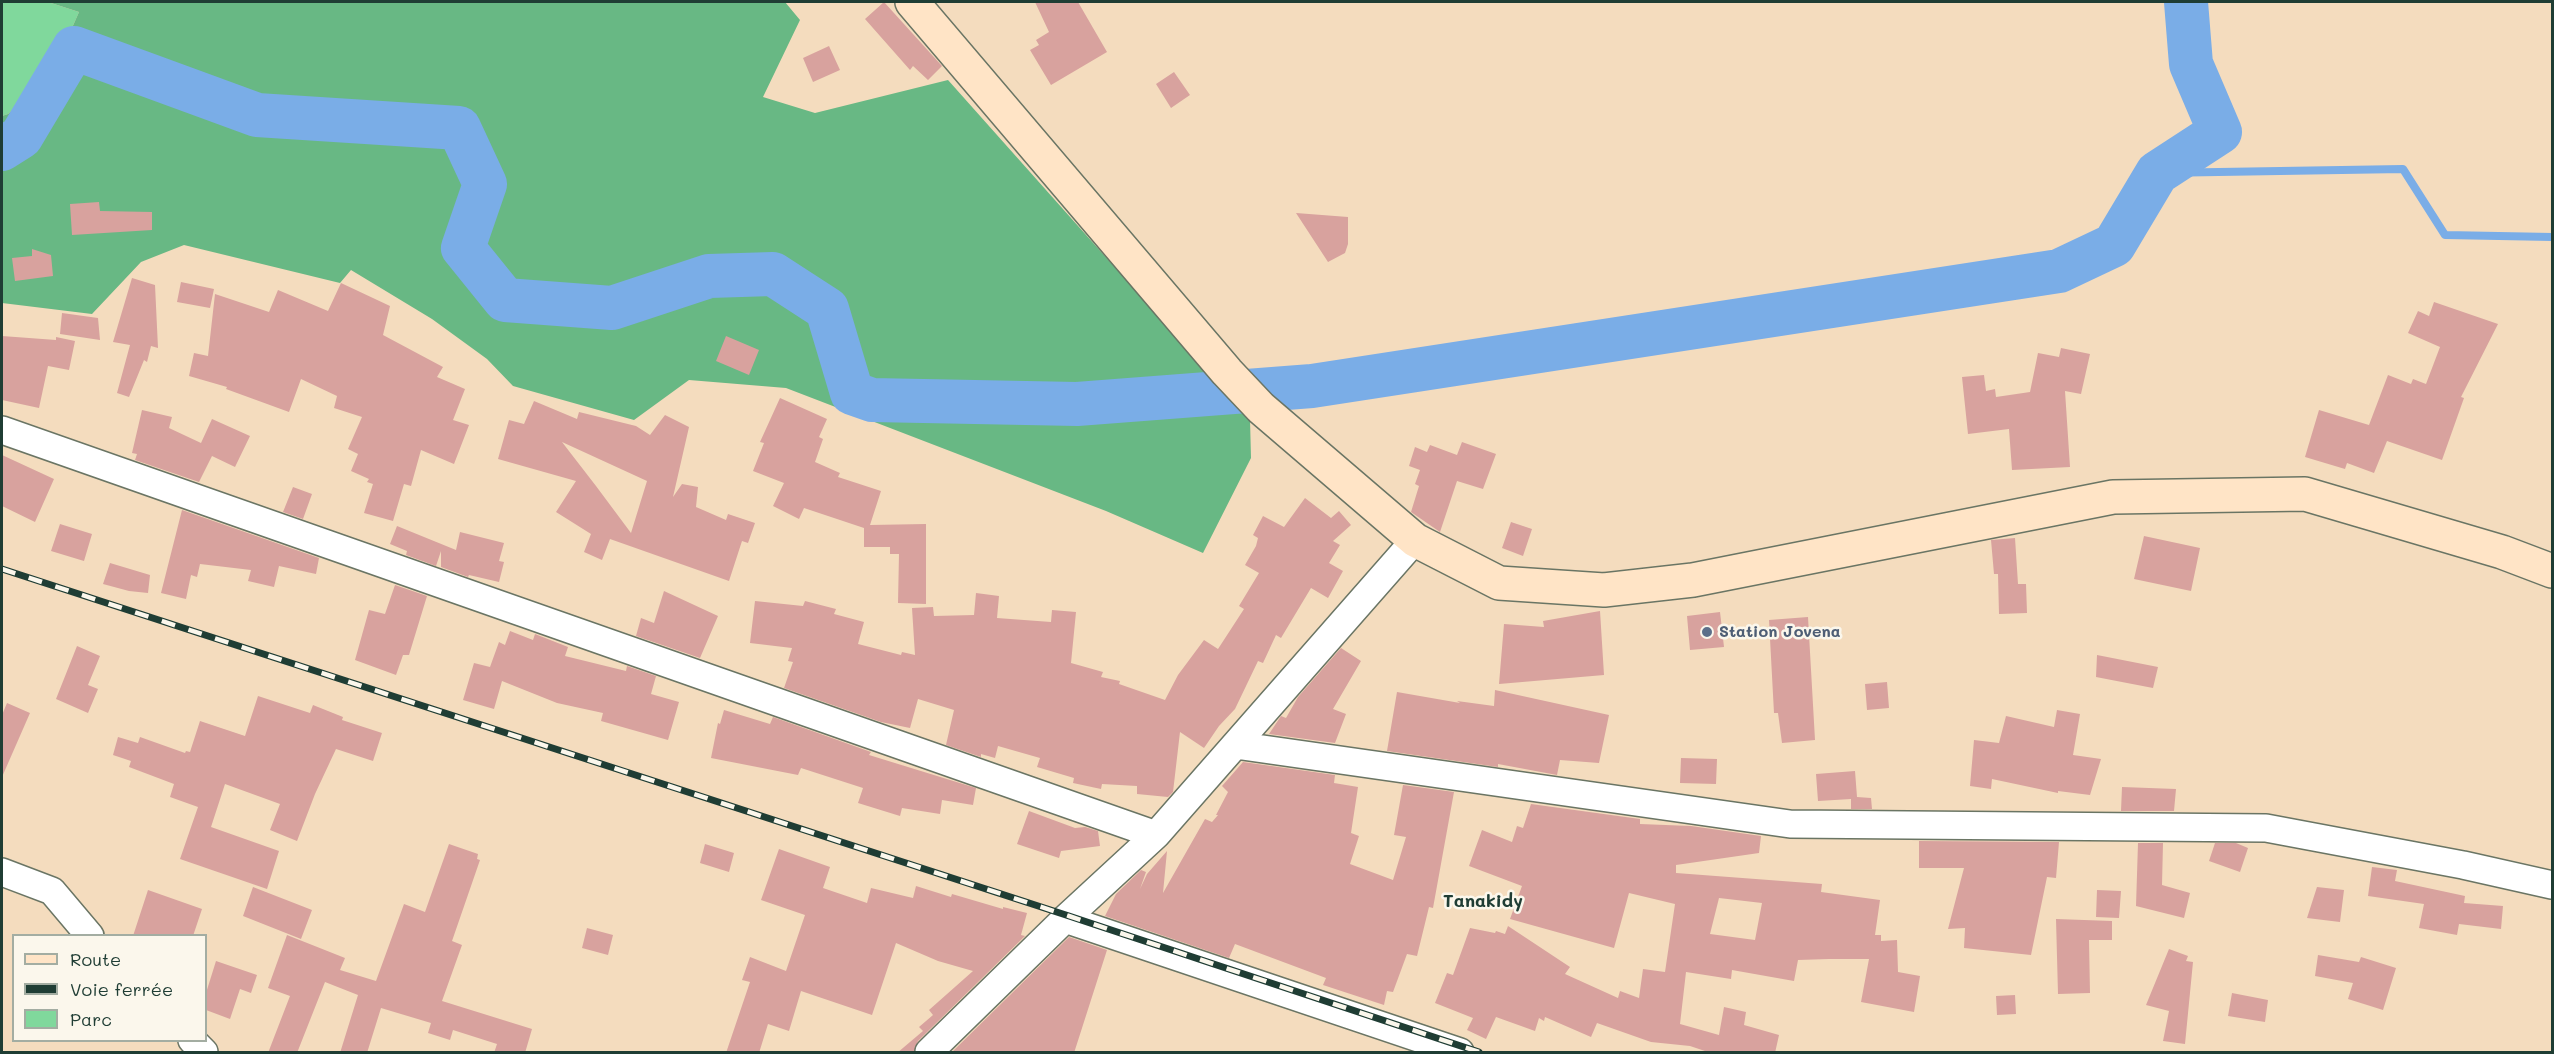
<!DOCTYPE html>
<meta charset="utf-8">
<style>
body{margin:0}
#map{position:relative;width:2554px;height:1054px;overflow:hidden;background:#f4dcbe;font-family:Mali,sans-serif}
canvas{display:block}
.frame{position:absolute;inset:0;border:3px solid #1f3d34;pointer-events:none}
.legend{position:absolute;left:12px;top:934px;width:195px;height:108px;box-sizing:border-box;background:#fbf7ec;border:2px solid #a3ada2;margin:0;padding:8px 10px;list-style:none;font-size:18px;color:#1f3d34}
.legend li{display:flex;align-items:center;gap:12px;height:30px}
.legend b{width:30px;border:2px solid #a3ada2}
</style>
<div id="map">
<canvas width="2554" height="1054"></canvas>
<div class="frame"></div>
<ul class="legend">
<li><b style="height:8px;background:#ffe4c6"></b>Route</li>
<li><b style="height:8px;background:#1f3d34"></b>Voie ferrée</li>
<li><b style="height:16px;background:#80d89c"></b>Parc</li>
</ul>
</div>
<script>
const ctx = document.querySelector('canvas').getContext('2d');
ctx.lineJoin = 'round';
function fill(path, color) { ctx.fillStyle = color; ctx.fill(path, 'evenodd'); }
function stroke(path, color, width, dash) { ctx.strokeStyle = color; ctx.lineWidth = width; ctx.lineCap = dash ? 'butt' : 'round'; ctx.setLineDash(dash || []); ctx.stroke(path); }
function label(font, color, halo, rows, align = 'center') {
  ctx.font = font + ' Mali,sans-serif'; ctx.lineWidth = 5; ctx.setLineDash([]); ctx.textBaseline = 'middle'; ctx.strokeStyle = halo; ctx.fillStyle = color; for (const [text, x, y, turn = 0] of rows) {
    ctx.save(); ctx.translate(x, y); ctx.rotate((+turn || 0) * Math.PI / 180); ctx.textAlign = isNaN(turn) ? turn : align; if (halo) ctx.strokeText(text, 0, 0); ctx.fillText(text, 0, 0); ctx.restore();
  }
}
fill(new Path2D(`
 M2,2H48L79,12L53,71L8,114L2,116Z`), '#80d89c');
fill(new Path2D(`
 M48,2H785L800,20L763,97L815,113L948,80L1250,419L1251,458L1203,553L1106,511L786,388L689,380L634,420L513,386L487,359L432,319L351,270L340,283L184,245L141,262L92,314L2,303V116L8,114L53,71L79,12Z`), '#68b884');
stroke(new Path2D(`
 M2157,173L2403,169L2445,235L2552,237`), '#7aade7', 8);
stroke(new Path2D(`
 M2,149L21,137L74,48L257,115L459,128L485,184L463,248L505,300L612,308L709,276L773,274L827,309L852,393L872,400L1077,404L1312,386L2059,271L2114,245L2157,173L2220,132L2191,64L2186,2`), '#7aade7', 44);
fill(new Path2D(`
 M884,2L942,66L928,80L913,66L910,70L865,19Z
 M1035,2H1078L1107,52L1051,85L1030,50L1039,45L1036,40L1049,32Z
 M829,46L840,70L813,82L803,58Z
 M1174,72L1190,95L1171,108L1156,84Z
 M99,202L100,211L152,212V230L72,235L70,204Z
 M1296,213L1348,217V244L1345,253L1328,262Z
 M32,249L51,255L53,276L15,281L12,258L32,256Z
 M132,278L155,285L158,348L151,346L147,362L144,360L129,397L117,393L130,345L113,342Z
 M181,282L214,289L210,308L177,302Z
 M341,283L390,306L383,335L443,367L437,377L465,389L453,420L469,425L454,464L421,450L411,486L404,484L393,521L364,513L373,484L367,482L369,479L351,471L358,454L348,449L362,417L334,408L337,396L301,379L289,412L226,389L227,387L189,376L194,353L208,356L215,294L269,312L278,290L328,311Z
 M2434,302L2498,324L2461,397L2464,398L2442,460L2387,441L2374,473L2347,463L2345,469L2305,457L2319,410L2369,425L2388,375L2411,384L2413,379L2426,384L2440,347L2408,333L2418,311L2429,316Z
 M62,313L98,318L100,340L60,334Z
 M2,336L56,340V337L75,341L69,370L48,366L39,408L2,400Z
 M726,336L759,350L749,375L716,361Z
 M2061,348L2090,354L2081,394L2065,391L2070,467L2012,470L2009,429L1968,434L1962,377L1984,375L1986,391L1995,389L1996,397L2030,392L2038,353L2059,357Z
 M780,398L827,419L819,437L823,439L815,462L840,473L838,477L881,491L870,525L926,524V604L898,603L899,554H890V547H864V528L804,508L799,519L773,506L784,483L753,471L764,443L760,442Z
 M534,401L577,419L579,412L636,426L650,435L665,415L689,427L673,497L682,484L698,487L696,507L726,520L728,514L755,523L748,543L742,541L729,581L610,539L602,560L584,552L591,534L556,512L576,481L498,459L509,420L524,424ZM562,442L647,481L631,533L596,486Z
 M142,410L172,417L169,428L201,443L212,419L250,436L235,467L212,456L199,482L135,460L137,454L132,453Z
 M1462,442L1496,454L1483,489L1457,481L1440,532L1411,512L1419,486L1415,484L1420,470L1409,466L1415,447L1427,452L1430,445L1457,455Z
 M2,455L54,479L35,522L2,506Z
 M293,487L312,494L303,519L283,512Z
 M1305,498L1331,518L1339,511L1351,525L1333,541L1340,545L1329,563L1343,571L1328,598L1311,588L1281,638L1276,635L1263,663L1258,661L1235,709L1219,726L1204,748L1180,732L1173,792L1168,797L1137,794V786L1102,784L1101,789L1073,783L1074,778L1037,767L1040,758L998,746L995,758L981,754V757L946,745L954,710L918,699L910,728L881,722L784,688L793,662L788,661L792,648L750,643L755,601L803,606L805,601L836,609L834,614L864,622L858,644L901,655L902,652L915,655L912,608L933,607L934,616L974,615L976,593L999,596L997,618L1051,622L1052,610L1076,612L1071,663L1103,672L1101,677L1120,681L1119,684L1165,700L1178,675L1204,640L1218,649L1244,609L1239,606L1259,573L1245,565L1256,546L1258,538L1253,535L1263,516L1284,527Z
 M182,510L319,558L316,574L279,566L274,587L248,581L251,570L200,564L197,577L191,575L186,599L161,593Z
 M1511,522L1532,529L1523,556L1502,548Z
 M60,524L92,534L84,561L51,551Z
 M397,526L456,550L460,532L504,543L499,561L504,562L499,582L469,575L468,577L441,567V551L436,566L406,555L407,551L390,544Z
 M2144,536L2200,548L2191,591L2134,579Z
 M2015,538L2018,584H2026L2027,613L1999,614L1998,574H1994L1991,540Z
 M110,563L150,575L148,593L129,591L103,584Z
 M395,585L427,596L409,655H403L396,675L355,660L369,610L385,614Z
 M664,591L718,616L700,658L636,636L641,618L654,623Z
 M1600,611L1604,675L1499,684L1504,624L1544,627L1543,621Z
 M1720,612L1724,647L1690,650L1687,616Z
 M1808,617L1815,740L1782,743L1778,713H1774L1769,620Z
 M510,631L533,640L535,634L568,647L565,656L626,671L627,666L656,676L651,694L679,702L668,740L601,721L603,713L557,703L502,681L494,709L463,700L474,663L490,667L499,642L505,645Z
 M77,646L100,656L88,685L98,689L88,713L56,699Z
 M1341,648L1361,661L1333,709L1346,714L1335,743L1269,734L1281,716L1286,718L1298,697Z
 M2097,655L2158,667L2153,688L2096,677Z
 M1887,682L1889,708L1867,710L1865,684Z
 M1495,690L1609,715L1599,763L1560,760L1557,775L1498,764V767L1387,751L1397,692L1460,703L1457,701L1494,706Z
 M258,696L310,713L313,705L343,717L342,720L382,733L373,761L336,749L315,794L297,841L270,830L280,804L225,784L211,827L279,851L267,889L180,859L198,807L170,797L174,784L129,767L131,761L113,755L118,737L138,743L140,737L185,753L186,751L190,752L200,721L245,736Z
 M7,703L30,713L2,777V715Z
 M724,710L770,724L773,717L871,752L869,755L976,788L973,805L942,800L940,814L902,808L900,816L858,803L863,788L801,768L798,775L711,758L718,723L720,724Z
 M2057,710L2080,714L2073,755L2101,759L2090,795L2058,791V793L1992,779L1991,789L1970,786L1974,740L1999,743L2006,716L2054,727Z
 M1681,758L1717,759L1716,784L1680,783Z
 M1243,762L1335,775L1334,783L1358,787L1351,833L1359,836L1350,864L1393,880L1406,837L1394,835L1403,785L1454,792L1433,908L1429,907L1417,956L1407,954L1393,992L1387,991L1384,1005L1323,985L1326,978L1235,944L1229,958L1105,916L1116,894L1141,870L1146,872L1140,889L1147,874L1167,851L1163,893L1205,819L1212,822L1218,815H1216L1228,792L1222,786Z
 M1855,771L1857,797L1871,798L1872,809H1851V799L1818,801L1816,774Z
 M2122,787L2176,789L2174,811H2121Z
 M1531,804L1640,819V824L1691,826L1761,836L1759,853L1676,865V873L1822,884L1821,892L1880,900L1875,935H1881V941L1897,940L1898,972L1920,976L1914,1012L1861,1002L1869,959H1829L1798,960L1794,981L1732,970L1731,979L1686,972L1680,1024L1719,1035L1724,1007L1746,1012L1744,1025L1779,1035L1775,1053H1711L1690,1046L1651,1042L1597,1023L1591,1037L1545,1017L1544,1021L1539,1018L1535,1031L1496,1017L1486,1039L1467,1030L1473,1018L1435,1003L1447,973L1453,975L1470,928L1495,933L1496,931L1505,934L1508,926L1570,967L1565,974L1618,998L1620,991L1639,998L1643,969L1665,972L1675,904L1629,893L1614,948L1510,919L1522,886L1469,866L1482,830L1512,842L1517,826L1523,828ZM1719,898L1762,903L1755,940L1710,934Z
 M1029,811L1075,828L1085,827L1098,831L1100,846L1061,851L1059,858L1017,844Z
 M1919,841L2059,842L2056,878L2047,877L2031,955L1964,948L1965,928L1948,929L1964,868H1919Z
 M2138,843H2163L2162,885L2190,893L2184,918L2136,906Z
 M2215,843H2236L2248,848L2240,872L2209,861Z
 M449,844L478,854L477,859L480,860L452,941L462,945L442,1001L532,1029L525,1053H494L497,1044L453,1030L450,1040L428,1033L431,1023L381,1008L367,1053H340L358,995L325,982L297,1053H268L290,996L268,988L287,935L345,958L340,970L376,981L404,904L425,912Z
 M705,844L734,853L729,872L700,863Z
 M779,849L830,867L823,888L867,903L871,888L913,898L916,886L951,897L952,894L1003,909V907L1027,913L1021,935L1025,936L918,1041L914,1053H897L923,1031L919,1027L933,1015L929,1010L973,971L938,961L896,943L872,1015L801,991L789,1031L768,1024L759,1053H726L750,982L742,980L750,957L786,971L805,915L761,900Z
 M2372,867L2397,870L2395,881L2465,896L2464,903L2503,906L2501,929L2459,924L2457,935L2419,928L2424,904L2368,896Z
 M253,887L312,910L301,939L243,916Z
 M2317,887L2344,890L2340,922L2307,918Z
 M148,890L202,909L193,936H133Z
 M2097,890L2121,891L2119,918L2096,917Z
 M2056,919L2112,921V940H2089L2090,993L2058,994Z
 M587,928L613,935L608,955L582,948Z
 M1069,937L1107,950L1074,1053H951Z
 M2169,949L2188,956L2186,961L2193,962L2185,1044L2163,1041L2169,1011L2146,1005Z
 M2318,955L2359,962L2361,957L2396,968L2383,1010L2348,999L2353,983L2315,976Z
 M216,961L257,975L251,993L240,989L230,1019L206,1010V993Z
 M2232,993L2268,1000L2265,1022L2228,1016Z
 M2015,995L2016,1014L1997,1015L1996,996Z`), '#d8a29e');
const minor = new Path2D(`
 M2,430L1156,835
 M1235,745L1790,824L2266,828L2463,865L2552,885
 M2,872L52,891L90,936
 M1065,919L1460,1052
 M192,1040L204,1052
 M929,1052L1065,919L1156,835L1415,540`);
const secondary = new Path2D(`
 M912,2L1227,372L1261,408L1415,540L1499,583L1604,590L1693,580L2113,497L2305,494L2502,552L2552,571`);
stroke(minor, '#6a7564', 30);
stroke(secondary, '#6a7564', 36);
stroke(minor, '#fff', 27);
stroke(secondary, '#ffe4c6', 33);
const rail = new Path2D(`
 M2,569L1069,916L1479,1052`);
stroke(rail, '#1f3d34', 7);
stroke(rail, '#fbf7ec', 4.5, [14]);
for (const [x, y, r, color] of [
 [1707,632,6,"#5c6f8a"]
]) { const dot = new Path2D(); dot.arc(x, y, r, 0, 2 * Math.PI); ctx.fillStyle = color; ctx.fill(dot); stroke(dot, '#fbf7ec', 2); }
label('bold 16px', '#4e5e75', '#fbf7ec', [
 ["Station Jovena",1719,632]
], 'left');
label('bold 18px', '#1f3d34', '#fbf7ec', [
 ["Tanakidy",1483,901]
]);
</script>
